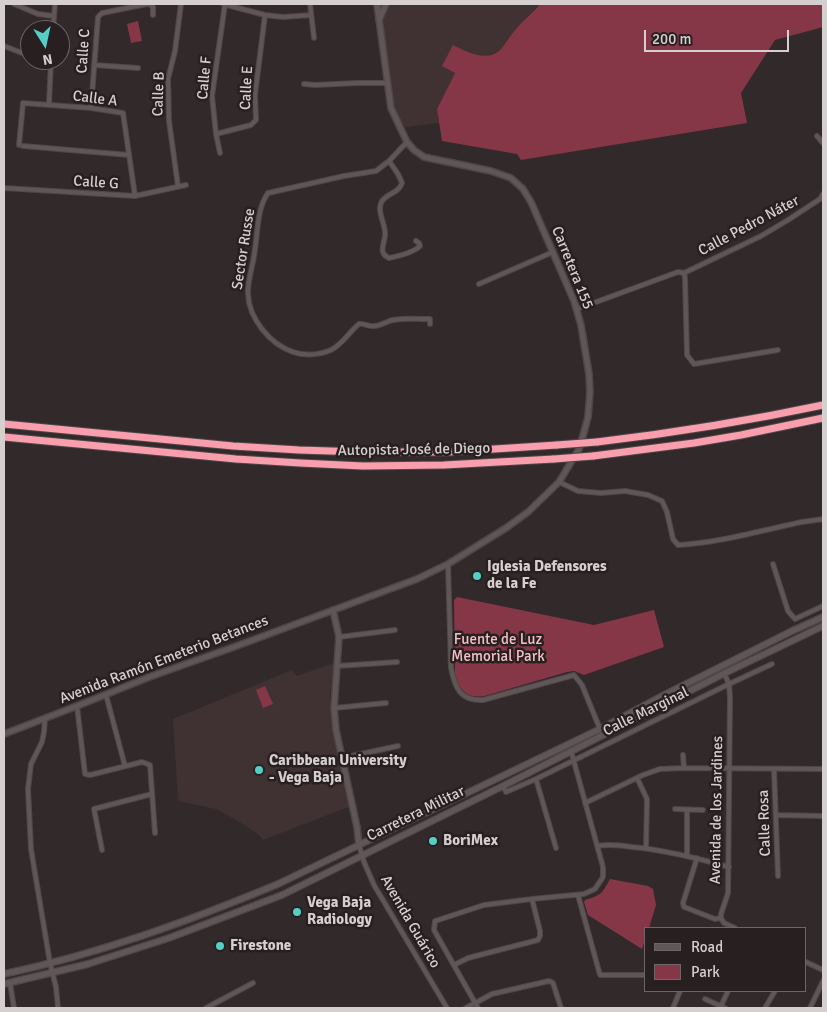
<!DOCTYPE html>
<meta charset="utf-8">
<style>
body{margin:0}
#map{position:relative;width:827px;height:1012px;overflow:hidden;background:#32292a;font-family:Signika,sans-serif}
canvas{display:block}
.frame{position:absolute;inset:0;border:5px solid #d6cfd0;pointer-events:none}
.legend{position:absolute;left:644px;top:927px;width:162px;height:65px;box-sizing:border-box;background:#281f20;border:1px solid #6e6566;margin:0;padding:6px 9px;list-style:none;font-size:15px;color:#d6cfd0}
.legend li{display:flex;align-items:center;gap:10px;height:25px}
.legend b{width:25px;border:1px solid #6e6566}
.north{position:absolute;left:20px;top:20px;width:50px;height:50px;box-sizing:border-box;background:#281f20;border:1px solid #6e6566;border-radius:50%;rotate:170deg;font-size:14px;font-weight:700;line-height:20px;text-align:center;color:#d6cfd0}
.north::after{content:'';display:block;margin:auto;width:18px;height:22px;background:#55cec6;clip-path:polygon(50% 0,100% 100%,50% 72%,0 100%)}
.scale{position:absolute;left:644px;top:30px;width:145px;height:22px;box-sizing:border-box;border:2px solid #d6cfd0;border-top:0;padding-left:6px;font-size:15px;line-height:18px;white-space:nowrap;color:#d6cfd0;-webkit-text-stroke:4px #281f20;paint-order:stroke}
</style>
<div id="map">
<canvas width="827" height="1012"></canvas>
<div class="frame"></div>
<ul class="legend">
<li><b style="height:6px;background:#605657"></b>Road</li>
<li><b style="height:14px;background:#853748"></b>Park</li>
</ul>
<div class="north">N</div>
<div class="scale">200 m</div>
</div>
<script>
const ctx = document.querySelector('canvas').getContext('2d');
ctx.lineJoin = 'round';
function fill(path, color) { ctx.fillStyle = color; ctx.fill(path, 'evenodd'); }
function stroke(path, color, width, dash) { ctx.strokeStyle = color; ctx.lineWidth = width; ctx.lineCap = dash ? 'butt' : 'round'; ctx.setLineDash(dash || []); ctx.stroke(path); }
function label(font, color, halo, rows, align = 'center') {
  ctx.font = font + ' Signika,sans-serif'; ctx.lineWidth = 5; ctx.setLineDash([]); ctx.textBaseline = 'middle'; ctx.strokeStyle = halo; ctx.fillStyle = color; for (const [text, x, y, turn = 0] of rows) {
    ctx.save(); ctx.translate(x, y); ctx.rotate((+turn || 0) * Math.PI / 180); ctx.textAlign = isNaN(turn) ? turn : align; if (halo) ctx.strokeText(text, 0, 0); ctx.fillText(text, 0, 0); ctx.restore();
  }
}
fill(new Path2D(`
 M375,4H540L518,26L500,50L488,56H479L467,52L455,73L437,109L439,123L406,127L387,108Z
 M334,663L330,696L331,719L334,739L351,806L263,840L259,835L238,821L216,809L178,801L173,719L292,670L297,676Z`), '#403133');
fill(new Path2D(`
 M540,4H823V27L775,40L741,93L747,123L521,160L517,154L442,141L437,109L455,73L442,66L453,45C467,52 487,63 501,49C506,43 510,36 515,30C523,20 533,13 540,4Z
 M138,21L142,41L131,43L127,24Z
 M457,597L594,625L654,610L664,647L584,675L574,671L567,672L488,695C470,700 460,693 455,675L454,600Z
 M265,686L273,704L263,708L256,690Z
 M610,879L648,886L653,889L656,905L649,928H646V937L642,949L588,915L584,902L585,900C601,895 602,894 610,879Z`), '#853748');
const minor = new Path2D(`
 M14,4L38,14L54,16
 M149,4L153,7V15
 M223,4L265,15L283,17L311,15
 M310,4L314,38
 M53,30L55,4
 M4,46L30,56
 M94,65L138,68
 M304,84L315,85L357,83H387
 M49,105L51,60
 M91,108L98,17L102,13L147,4
 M216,134L251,125L256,120L255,95L265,15
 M817,136L823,143
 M407,142L389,161L376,171L344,176L268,193C257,208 258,231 255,249C254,263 247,281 248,294C249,319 270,344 293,352C304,356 320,355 331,350C343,344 349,332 359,324C364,323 369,327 374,326C381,326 387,321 393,320C405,318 418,319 430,319V324
 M19,145L23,103L91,108L123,113L135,196
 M23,146L129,155
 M220,153L216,134L212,96L225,4
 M389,161L398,174L402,183C399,193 388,193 382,201C376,210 385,223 385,233C386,239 381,246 383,252C384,256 386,256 389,258C399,256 413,253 420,246L419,243L416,241
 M178,186L169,121L168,79L175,51L181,4
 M4,188L135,196L186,185
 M684,273L685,278L687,355L694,364L778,350
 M479,284L553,252
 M577,309L678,272L684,273L761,236L788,220L820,199L823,194
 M559,482L578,491L601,493L625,491L648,495L662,501L667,512L673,539L678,545C717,543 755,532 793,524C803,521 813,521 823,519
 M448,564L451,668C455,688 460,701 483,700L574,675L582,685L600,729
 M773,564L788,611L795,619
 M795,619L823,606
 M339,637L395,630
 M337,666L397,662
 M724,673L729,684L730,697L728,893L721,914V918L724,923L735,928
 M106,695L125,766
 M77,706L85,774L90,775L142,762L150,765L155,833
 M334,708L386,703
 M45,718L44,732L42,742L31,764L28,789L31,849L50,963L56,987L58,1008
 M683,755L684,768
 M342,758L398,746
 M774,769L778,876
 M637,778L647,799L646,848
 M536,779L556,848
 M503,786L506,792L536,779L729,684L772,664
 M585,803L643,775L660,769L684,768L823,769
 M675,809L703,810
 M776,815L822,816
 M359,845L364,862L374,885L447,1008
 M597,846C609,844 620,845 632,847C665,850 697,858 729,867
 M102,850L94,809L152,794
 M687,855V810
 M697,858L683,903L684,907L715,919L721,918
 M578,895L600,975H646
 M806,962L823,970
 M454,965L468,958L538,940L540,936V931L532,899
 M10,983L14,1008
 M705,999L725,1008
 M721,1006L728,991
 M206,1008L253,983
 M466,1008L492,994L549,981L553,983L561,1008
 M478,1008L434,930L435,921L484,905L532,899L584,894L595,889L603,877V867L571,751
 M673,1008L680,991
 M765,1008L775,991
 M810,1008L823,981`);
const tertiary = new Path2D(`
 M379,20L386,4
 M333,610L339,637L334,708L336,730L357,827L359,845
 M4,734L77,706L152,676L234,647L417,579L448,564L506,528L528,512L559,482L579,449L584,432L588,417L590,392L589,374L581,325L574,301L531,202L523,189L511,178L491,171L424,157L414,150L407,142L391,108L377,4`);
const secondary = new Path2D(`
 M4,974C99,954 189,921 278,884L600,729L666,694L792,631L823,617
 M4,984L88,964L169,938L282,895L503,786L725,673L823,626`);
const motorway = new Path2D(`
 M4,424L233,446L299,450L362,452H448L557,445
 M4,437L236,459L300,463L363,466L444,465L554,459
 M597,442C673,433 748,421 823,405
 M593,456L694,443L741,435L823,418`);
stroke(minor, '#4e4647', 6);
stroke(tertiary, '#4e4647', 8);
stroke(secondary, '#4e4647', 8);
stroke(motorway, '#4e4647', 9);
stroke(minor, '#605657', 4);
stroke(tertiary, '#605657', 5);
stroke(secondary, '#605657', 5.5);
stroke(motorway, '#f89eac', 7);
const motorwayBridge = new Path2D(`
 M557,445L597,442
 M554,459L593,456`);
stroke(motorwayBridge, '#4e4647', 9, []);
stroke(motorwayBridge, '#f89eac', 7);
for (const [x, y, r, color] of [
 [477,576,5,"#55cec6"],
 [259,770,5,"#55cec6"],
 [433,841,5,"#55cec6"],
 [297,912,5,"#55cec6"],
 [220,946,5,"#55cec6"]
]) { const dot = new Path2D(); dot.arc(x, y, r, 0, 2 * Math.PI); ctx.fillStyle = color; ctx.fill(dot); stroke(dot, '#281f20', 2); }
label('15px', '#d6cfd0', '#281f20', [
 ["Calle C",84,51,-86],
 ["Calle F",205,78,-85],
 ["Calle E",247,88,-87],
 ["Calle B",159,94,-88],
 ["Calle A",95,99,7],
 ["Calle G",96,183,4],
 ["Calle Pedro Náter",749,226,-28],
 ["Sector Russe",244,249,-81],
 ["Carretera 155",572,268,68],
 ["Autopista José de Diego",414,450,-1],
 ["Avenida Ramón Emeterio Betances",164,660,-21],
 ["Calle Marginal",646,712,-26],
 ["Avenida de los Jardines",717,810,-89],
 ["Carretera Militar",416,814,-26],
 ["Calle Rosa",765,823,-92],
 ["Avenida Guárico",410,922,60]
]);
label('bold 15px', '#d6cfd0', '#281f20', [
 ["Iglesia Defensores",487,567],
 ["de la Fe",487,584],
 ["Caribbean University",269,761],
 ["- Vega Baja",269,778],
 ["BoriMex",443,841],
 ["Vega Baja",307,903],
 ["Radiology",307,920],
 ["Firestone",230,946]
], 'left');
label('15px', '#f5c0c7', '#281f20', [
 ["Fuente de Luz",498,640],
 ["Memorial Park",498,657]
]);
</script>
